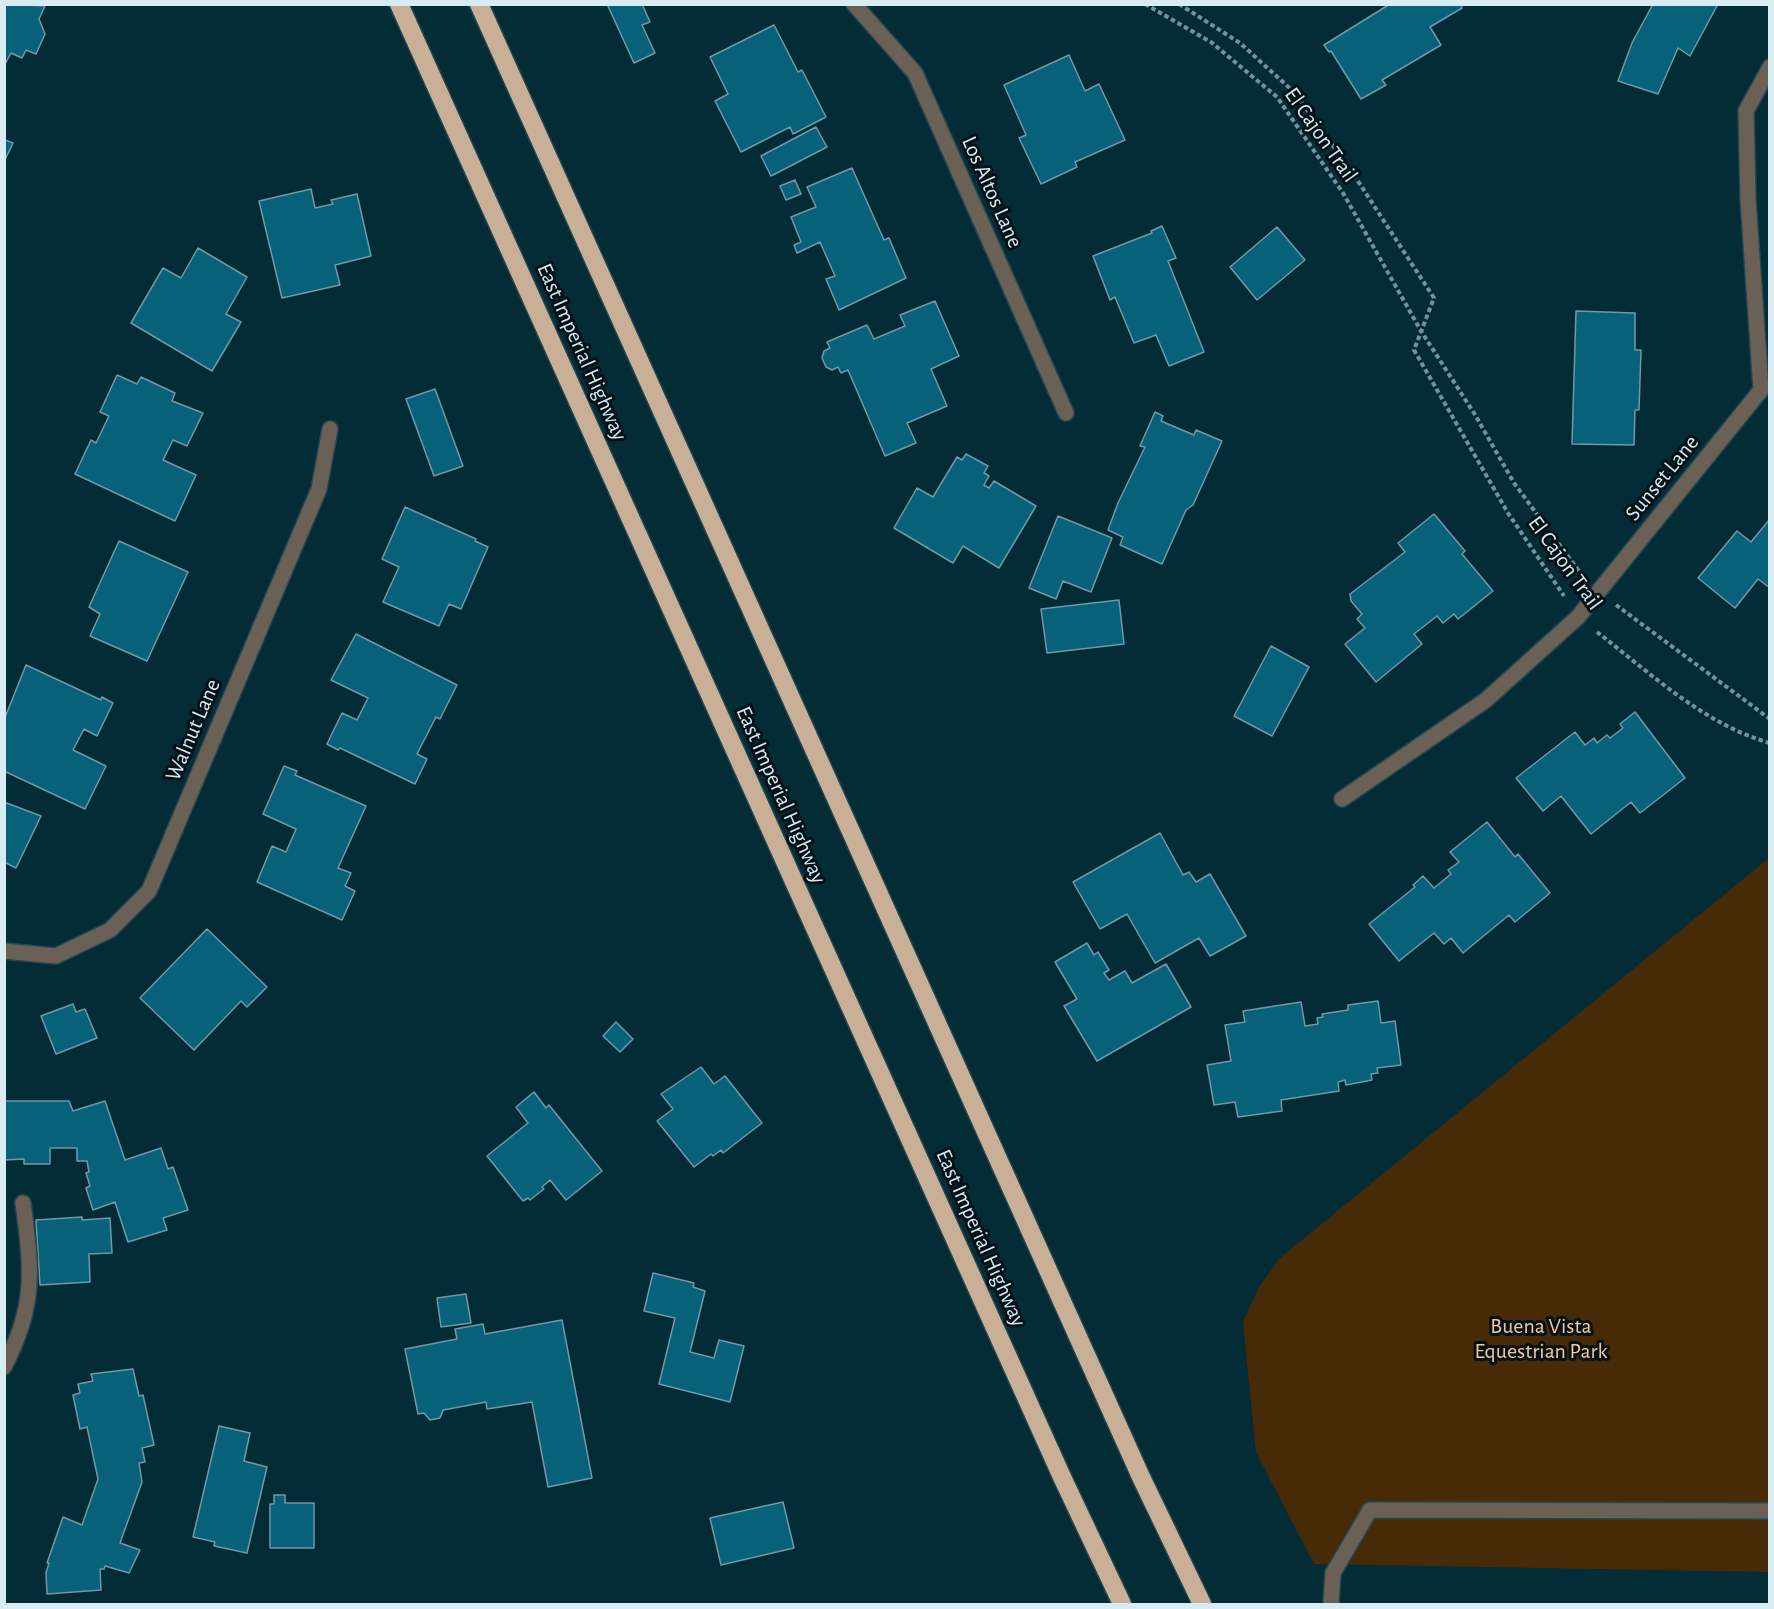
<!DOCTYPE html>
<style>
body{margin:0}
#map{position:relative;width:1774px;height:1609px;overflow:hidden;background:#042c37;font-family:"Alegreya Sans",sans-serif}
canvas{display:block}
.frame{position:absolute;inset:0;border:6px solid #d8ecf4;pointer-events:none}
</style>
<div id="map">
<canvas width="1774" height="1609"></canvas>
<div class="frame"></div>
</div>
<script>
const ctx = document.querySelector('canvas').getContext('2d');
ctx.lineJoin = 'round';
function fill(path, color) { ctx.fillStyle = color; ctx.fill(path, 'evenodd'); }
function stroke(path, color, width, dash) { ctx.strokeStyle = color; ctx.lineWidth = width; ctx.lineCap = dash ? 'butt' : 'round'; ctx.setLineDash(dash || []); ctx.stroke(path); }
function label(font, color, halo, rows, align = 'center') {
  ctx.font = font + ' "Alegreya Sans",sans-serif'; ctx.lineWidth = 6; ctx.setLineDash([]); ctx.textBaseline = 'middle'; ctx.strokeStyle = halo; ctx.fillStyle = color; for (const [text, x, y, turn = 0] of rows) {
    ctx.save(); ctx.translate(x, y); ctx.rotate((+turn || 0) * Math.PI / 180); ctx.textAlign = isNaN(turn) ? turn : align; if (halo) ctx.strokeText(text, 0, 0); ctx.fillText(text, 0, 0); ctx.restore();
  }
}
fill(new Path2D(`
 M1769,858V1572L1314,1564L1256,1452L1243,1322L1259,1287L1280,1258Z`), '#472a07');
const building = new Path2D(`
 M4,4L45,6L39,19L45,34L36,54L26,50L22,58L11,53L4,66Z
 M607,4H642L650,22L642,25L655,53L634,63Z
 M1390,4H1460L1462,8L1430,27L1441,45L1382,80L1386,85L1361,99L1331,51L1329,52L1324,45Z
 M1653,4H1718L1690,56L1678,48L1658,94L1618,81L1632,43Z
 M774,25L798,72L802,70L826,117L793,134L790,127L741,152L715,101L728,94L710,57Z
 M1069,55L1085,91L1099,84L1125,140L1075,162L1077,167L1041,184L1019,138L1026,135L1004,85Z
 M816,127L827,147L771,176L761,156Z
 M4,135L5,140L13,143L4,162Z
 M852,168L884,240L889,238L906,278L839,310L826,279L835,276L820,242L797,253L794,245L801,242L791,217L816,207L807,187Z
 M795,180L801,194L786,200L780,186Z
 M311,189L315,208L333,204L331,200L357,194L371,256L335,265L340,285L282,298L259,201Z
 M1162,226L1176,258L1168,261L1204,352L1169,366L1156,335L1134,343L1115,297L1110,300L1093,256L1152,233L1151,231Z
 M1277,227L1305,260L1257,300L1230,267Z
 M198,248L247,277L226,314L241,322L212,371L131,323L163,268L181,278Z
 M935,301L959,356L931,369L947,406L907,423L916,443L885,456L848,370L841,373L838,367L832,370L826,367L822,358L824,351L830,348L827,342L867,325L874,339L905,326L900,315Z
 M1576,311L1635,313V350H1641L1639,410H1635L1634,445L1572,444Z
 M117,375L137,384L141,377L175,393L172,401L203,413L187,446L173,440L163,460L196,475L175,521L75,474L91,440L96,443L109,416L100,412Z
 M435,389L463,466L434,476L406,399Z
 M1155,412L1163,416L1161,421L1194,435L1196,430L1222,441L1193,505L1186,510L1162,564L1120,545L1123,537L1108,530L1118,503L1145,447L1140,446Z
 M966,454L988,466L984,473L989,476L984,485L989,488L994,481L1036,506L999,568L963,546L953,563L894,528L917,488L933,497L957,457L962,460Z
 M405,507L476,539L475,541L488,547L461,609L449,604L439,626L383,602L399,567L382,559Z
 M1434,514L1465,551L1462,554L1493,591L1458,619L1454,614L1443,623L1437,616L1414,634L1422,644L1376,682L1345,644L1365,628L1357,619L1362,614L1351,601L1350,594L1405,552L1398,543Z
 M1058,516L1112,538L1091,592L1063,581L1056,599L1029,588Z
 M1770,519V588L1758,579L1735,608L1698,578L1737,531L1751,542Z
 M119,541L188,572L147,661L90,636L100,614L89,607Z
 M1119,600L1124,644L1047,653L1041,609Z
 M356,634L457,685L440,719L436,717L417,754L427,759L415,784L340,748L338,750L327,744L342,713L357,720L368,698L331,680Z
 M1271,646L1309,667L1272,736L1234,716Z
 M26,665L101,700L102,697L113,703L97,736L84,729L73,750L106,766L85,809L4,771V720Z
 M1635,712L1685,778L1640,813L1631,802L1591,834L1561,796L1543,811L1516,778L1575,732L1585,745L1594,738L1597,743L1607,735L1610,738L1623,728L1620,724Z
 M284,766L297,771L295,775L366,806L338,868L351,873L345,886L355,891L342,920L257,882L272,846L286,852L296,829L263,814Z
 M4,802L41,816L16,868L4,862Z
 M1487,822L1515,857L1518,854L1550,893L1515,922L1509,915L1463,953L1451,938L1444,944L1434,933L1399,961L1369,924L1415,887L1413,885L1423,876L1434,888L1451,874L1448,870L1459,862L1450,852Z
 M1160,833L1183,875L1189,872L1196,882L1210,874L1246,936L1210,956L1199,938L1155,963L1127,914L1100,929L1073,882Z
 M207,929L267,987L247,1007L241,1001L194,1050L140,998Z
 M1087,943L1094,955L1098,952L1109,970L1104,973L1109,980L1125,971L1132,983L1166,964L1191,1007L1097,1061L1064,1006L1077,999L1055,962Z
 M1378,1001L1381,1023L1395,1021L1401,1065L1377,1068L1378,1073L1371,1074L1372,1080L1346,1085L1345,1080L1338,1082L1339,1091L1281,1100L1282,1111L1238,1117L1235,1102L1214,1105L1207,1065L1231,1061L1225,1025L1245,1022L1243,1011L1301,1002L1305,1026L1318,1024L1317,1018L1323,1017L1322,1014L1348,1010V1005Z
 M73,1004L76,1012L85,1009L97,1038L56,1054L41,1016Z
 M616,1022L633,1039L620,1052L603,1036Z
 M701,1067L714,1084L725,1076L762,1123L723,1153L721,1150L713,1156L711,1154L694,1167L657,1121L673,1109L661,1094Z
 M534,1092L546,1108L549,1105L602,1171L566,1200L550,1180L542,1187L544,1189L530,1200L528,1198L523,1201L487,1156L528,1123L516,1107Z
 M4,1101H69L73,1111L105,1101L125,1160L161,1148L168,1169L173,1167L188,1210L163,1218L167,1230L128,1242L115,1202L93,1210L86,1188L90,1186L86,1173L89,1172L87,1161H77V1148H50V1164H24V1159L4,1160Z
 M82,1217V1220L110,1218L112,1253L89,1254L90,1282L40,1285L36,1220Z
 M653,1273L694,1283L693,1287L705,1291L690,1352L714,1358L719,1340L744,1346L730,1402L659,1384L675,1318L644,1311Z
 M466,1294L471,1323L441,1327L437,1298Z
 M562,1320L592,1478L548,1487L532,1402L487,1409L486,1402L443,1410L440,1418L430,1420L424,1413L418,1414L405,1349L457,1339L455,1329L483,1324L485,1334Z
 M133,1369L139,1396L143,1395L154,1445L142,1448L145,1462L139,1463L142,1482L120,1543L140,1550L129,1573L105,1566L104,1569H100L101,1590L47,1594L46,1573L49,1563H47L63,1517L82,1525L98,1479L87,1427L80,1429L73,1395L80,1393L78,1384L93,1381L91,1374Z
 M219,1426L250,1433L244,1461L267,1467L247,1553L214,1546L215,1542L193,1537Z
 M274,1495H285V1503H314V1548H270V1504H274Z
 M783,1502L794,1548L721,1565L710,1518Z`);
fill(building, '#076178');
stroke(building, '#7298a6', 1.5);
const service = new Path2D(`
 M4,1367C36,1306 32,1270 23,1203
 M1331,1604L1333,1573L1370,1510L1770,1511`);
const minor = new Path2D(`
 M854,4L915,73L1066,413
 M1342,799L1486,700L1578,617L1761,390L1748,199L1746,111L1770,67
 M4,951L56,956L110,930L149,891L319,489L330,429`);
const motorway = new Path2D(`
 M399,4L1062,1477L1122,1604
 M479,4L1141,1477L1202,1604`);
stroke(service, '#224751', 18);
stroke(minor, '#224751', 18);
stroke(motorway, '#224751', 21);
stroke(new Path2D(`
 M1145,4L1211,42L1277,97L1343,193L1421,331L1474,413L1514,483L1581,574
 M1179,4L1240,43L1295,93L1354,175L1434,298L1414,350L1508,513L1564,596
 M1616,605L1770,719
 M1597,632C1650,673 1705,725 1770,743`), '#74929b', 4, [4.5, 3]);
stroke(service, '#6b6056', 15);
stroke(minor, '#6b6056', 15);
stroke(motorway, '#c9af95', 18);
label('22px', '#d8ecf4', '#041217', [
 ["El Cajon Trail",1321,135,55],
 ["Los Altos Lane",992,192,66],
 ["East Imperial Highway",582,352,66],
 ["Sunset Lane",1662,478,-51],
 ["El Cajon Trail",1565,563,54],
 ["Walnut Lane",193,730,-67],
 ["East Imperial Highway",781,795,66],
 ["East Imperial Highway",981,1238,66]
]);
label('22px', '#f6c79a', '#041217', [
 ["Buena Vista",1541,1326],
 ["Equestrian Park",1541,1351]
]);
</script>
